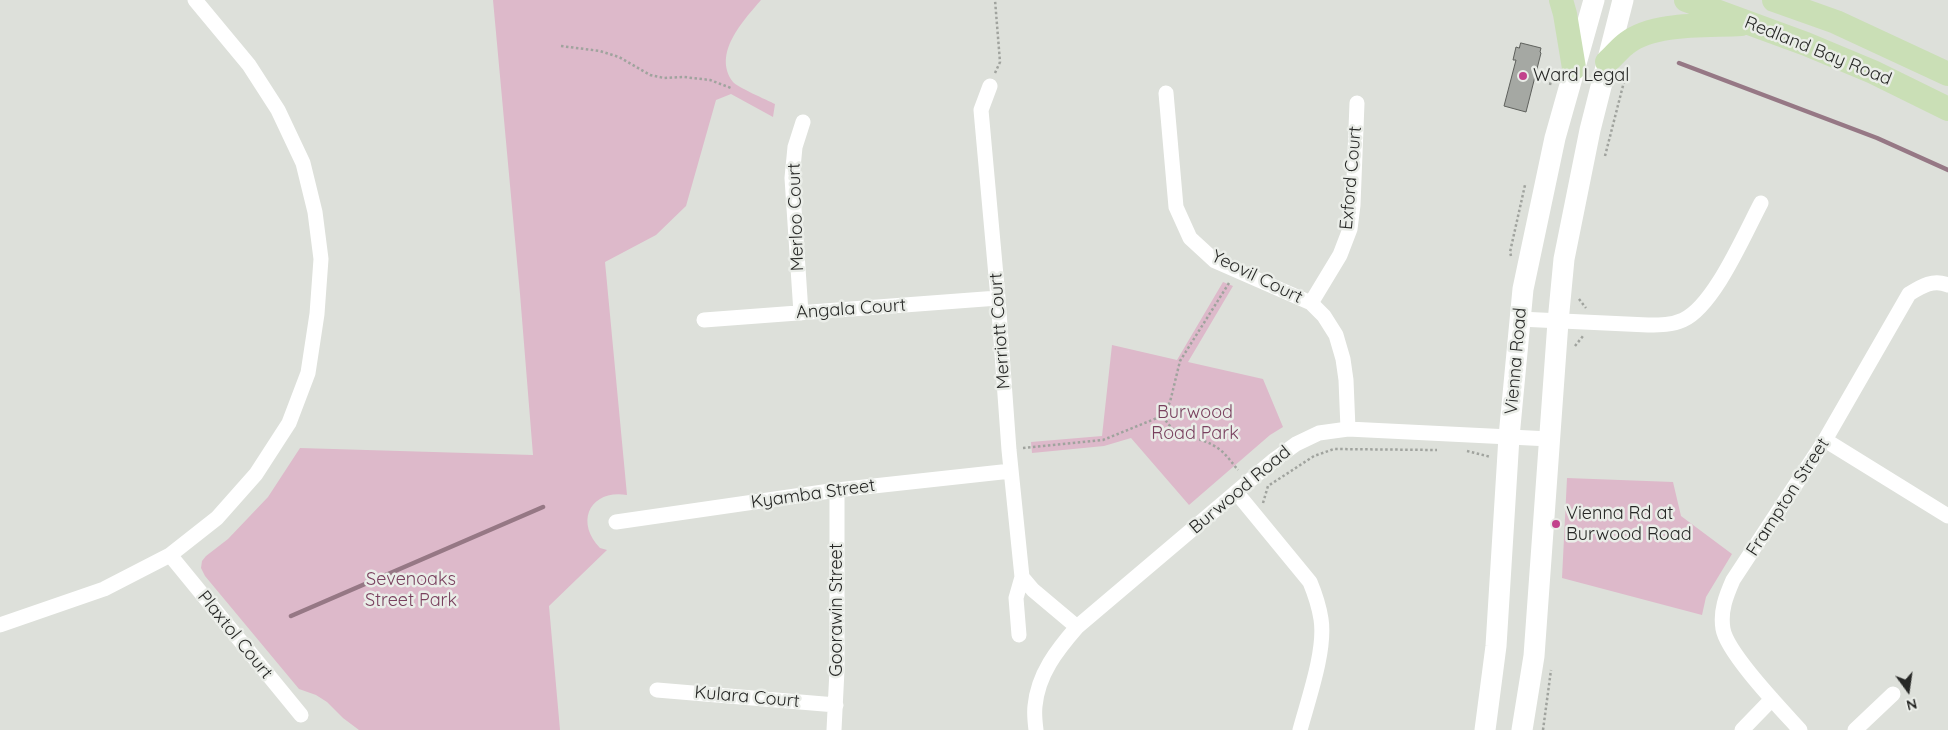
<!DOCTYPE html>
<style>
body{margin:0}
#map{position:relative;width:1948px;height:730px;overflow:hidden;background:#dde0da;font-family:Quicksand,sans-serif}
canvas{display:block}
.north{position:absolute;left:1883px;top:665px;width:50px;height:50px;-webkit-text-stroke:4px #eaede8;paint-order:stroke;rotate:166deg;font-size:14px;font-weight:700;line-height:20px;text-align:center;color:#272826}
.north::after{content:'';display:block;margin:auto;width:18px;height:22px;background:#272826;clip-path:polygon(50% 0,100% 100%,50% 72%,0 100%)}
</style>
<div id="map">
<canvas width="1948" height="730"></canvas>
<div class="north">N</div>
</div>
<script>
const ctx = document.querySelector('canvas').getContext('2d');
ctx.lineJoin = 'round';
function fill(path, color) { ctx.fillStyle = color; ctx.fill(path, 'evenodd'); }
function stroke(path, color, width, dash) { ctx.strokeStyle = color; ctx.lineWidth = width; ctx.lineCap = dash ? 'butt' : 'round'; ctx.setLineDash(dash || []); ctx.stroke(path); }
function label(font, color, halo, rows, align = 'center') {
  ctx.font = font + ' Quicksand,sans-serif'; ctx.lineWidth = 5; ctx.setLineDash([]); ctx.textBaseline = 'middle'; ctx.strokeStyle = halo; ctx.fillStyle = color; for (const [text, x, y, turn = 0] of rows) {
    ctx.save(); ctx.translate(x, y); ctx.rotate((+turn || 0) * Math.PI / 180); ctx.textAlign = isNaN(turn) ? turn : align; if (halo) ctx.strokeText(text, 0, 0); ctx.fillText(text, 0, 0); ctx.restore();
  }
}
fill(new Path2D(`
 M493,0H761C743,21 712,54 733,82C737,87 767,100 775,104L773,117L731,94L716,100L686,206L656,235L605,262L627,495C591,489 574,521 600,548L607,550L549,606L560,730H359L343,718L327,702L316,695L299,689L205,576L201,568L202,561L206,556L228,539L268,497L300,448L533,455L520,294Z
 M1223,282L1233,286L1188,362L1263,379L1283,427L1270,435L1189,505L1131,438L1104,446L1032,453L1031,442L1102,436L1112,345L1177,360Z
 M1567,478L1673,482L1681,516L1732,554L1706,597L1702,615L1562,578Z`), '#ddb9ca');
stroke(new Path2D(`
 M1679,63L1877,138L1948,170
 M291,616L543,507`), '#967885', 4.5);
const building = new Path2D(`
 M1521,43L1541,48L1540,52L1541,53L1526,112L1504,106L1516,60H1513L1516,47L1519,48Z`);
fill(building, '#a5a8a3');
stroke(building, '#5e605c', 1);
stroke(new Path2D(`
 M561,46L600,51L619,57L650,75L664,78L684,77L710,80L731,88
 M995,73L1000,62L995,0
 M1550,85L1553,69
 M1605,156L1627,70
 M1511,256L1510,252L1525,185
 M1229,283L1180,361L1170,402L1163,416C1178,443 1195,433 1216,447C1225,452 1232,463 1238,470
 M1579,299L1586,308
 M1575,346L1583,336
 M1023,448L1103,440L1162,416
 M1467,451L1491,457
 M1263,503L1268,486L1314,456L1334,449L1437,450
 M1543,730L1551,670`), '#a0a39e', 2.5, [2.5, 2.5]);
stroke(new Path2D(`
 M990,86L981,110L998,298L1009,450L1022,577L1033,590L1077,627
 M1166,93L1176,207L1190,238L1215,261L1311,303L1324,316L1336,335L1343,359L1346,380L1348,429
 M1311,303L1340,255L1350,229L1353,205L1357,103
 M801,313L792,178L795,147L803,122
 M1519,319L1648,325C1660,325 1672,325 1683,320C1714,306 1744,235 1761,203
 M704,320L998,298
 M1825,440L1948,516
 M1236,492L1310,582C1315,594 1319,606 1321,619C1326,650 1308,700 1300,730
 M616,522L837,490L1011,471
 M170,555L301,715
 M0,625L104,589L170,555L217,518L256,474L289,423L308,373L317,314L321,259L315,212L303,163L278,110L249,65L195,0
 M1019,635L1016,598L1022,577
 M657,690L836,705
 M834,730L837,670V490
 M1036,730C1035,722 1034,714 1035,706C1038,674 1057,650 1077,627L1274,460L1296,444L1319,433L1348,429L1550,439
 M1742,730L1772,699
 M1800,730C1782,710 1727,653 1723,629C1720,611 1726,596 1733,580L1825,440L1909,294C1922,286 1933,279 1948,285
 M1855,730L1893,694`), '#fff', 15);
stroke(new Path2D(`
 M1485,730L1496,646L1509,437L1523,289L1555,138L1594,0
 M1522,730L1534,656L1558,322L1564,259L1590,130L1623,0`), '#fff', 21);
stroke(new Path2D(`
 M1561,0L1565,14L1574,68
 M1686,0L1806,44L1873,72L1948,109
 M1774,0L1836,22L1948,74
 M1607,62C1614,56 1620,48 1627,43C1654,22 1708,26 1741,24`), '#cadfb6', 24);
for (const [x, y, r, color] of [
 [1523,76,5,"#c2428c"],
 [1556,524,5,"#c2428c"]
]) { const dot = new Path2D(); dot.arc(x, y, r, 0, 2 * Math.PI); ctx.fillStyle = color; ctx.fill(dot); stroke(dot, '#eaede8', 2); }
label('18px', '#272826', '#eaede8', [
 ["Redland Bay Road",1818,51,22],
 ["Exford Court",1351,178,-85],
 ["Merloo Court",796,217,-92],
 ["Yeovil Court",1257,277,26],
 ["Angala Court",851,309,-4],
 ["Merriott Court",1000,331,-94],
 ["Vienna Road",1516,361,-85],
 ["Burwood Road",1240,490,-40],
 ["Kyamba Street",813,494,-8],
 ["Frampton Street",1788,497,-57],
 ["Goorawin Street",837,610,-90],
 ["Plaxtol Court",235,635,51],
 ["Kulara Court",747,697,5]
]);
label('18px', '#272826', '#eaede8', [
 ["Ward Legal",1533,76],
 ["Vienna Rd at",1566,514],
 ["Burwood Road",1566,535]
], 'left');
label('18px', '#79405e', '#eaede8', [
 ["Burwood",1195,413],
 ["Road Park",1195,434],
 ["Sevenoaks",411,580],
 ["Street Park",411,601]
]);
</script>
